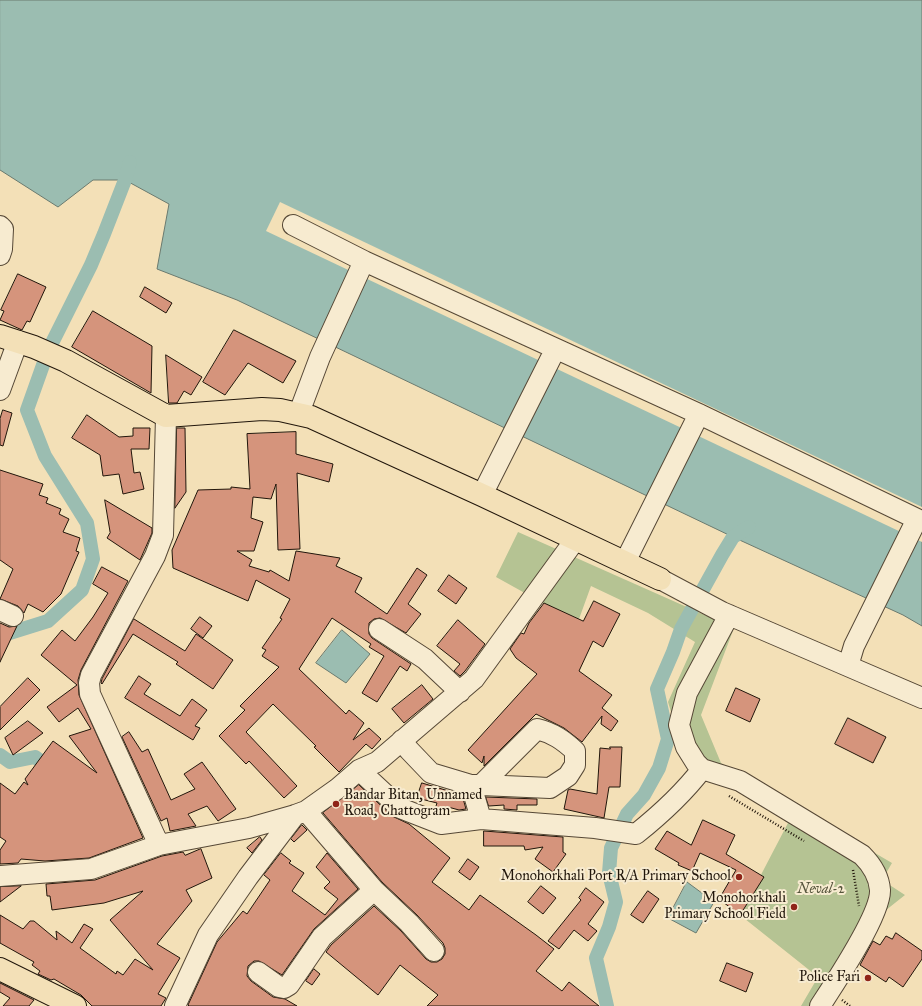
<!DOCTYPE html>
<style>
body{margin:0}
canvas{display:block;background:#f3e0b7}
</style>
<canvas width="922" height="1006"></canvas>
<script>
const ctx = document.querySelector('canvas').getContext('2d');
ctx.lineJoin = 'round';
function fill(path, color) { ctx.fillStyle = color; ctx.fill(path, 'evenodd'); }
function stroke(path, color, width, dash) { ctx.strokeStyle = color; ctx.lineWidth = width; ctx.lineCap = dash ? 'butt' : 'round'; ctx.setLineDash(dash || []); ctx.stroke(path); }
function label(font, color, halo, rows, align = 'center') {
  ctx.font = font + ' "IM FELL Great Primer",serif'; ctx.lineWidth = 4; ctx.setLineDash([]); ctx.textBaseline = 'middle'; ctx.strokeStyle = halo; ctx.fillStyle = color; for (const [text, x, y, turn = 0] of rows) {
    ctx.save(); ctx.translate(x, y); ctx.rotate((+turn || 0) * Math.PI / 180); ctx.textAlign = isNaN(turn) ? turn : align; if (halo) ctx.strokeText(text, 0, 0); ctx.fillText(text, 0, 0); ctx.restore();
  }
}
fill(new Path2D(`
 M518,532L734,628L701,715L721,763L892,863L882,880L905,895L871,922L828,1006H801L818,977L740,915L788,823L723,779L689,771L668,702L695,642L648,613L591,586L579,619L541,602L496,577Z`), '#b5c393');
const water = new Path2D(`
 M0,0H922V626L903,615L733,537L237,300L157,269L169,204L125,180H93L58,207L0,170Z
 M342,630L370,654L346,683L316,663Z
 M687,882L714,902L696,933L668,918Z`);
fill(water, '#9bbdb1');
stroke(water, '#6a7a6f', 1);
fill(new Path2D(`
 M280,202L922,507V542L266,231Z`), '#f3e0b7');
stroke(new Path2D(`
 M0,636L48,621L82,590L93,559L87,523L45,456L27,410L48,351L91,265L104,234L125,180L130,162
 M0,755L10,762L35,757L54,771
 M607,1006L596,958L609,927L616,902L609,873L611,848L627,814L644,795L659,768L668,739L657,689L673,652L681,629L722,555L733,537L749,527`), '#9bbdb1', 14);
const building = new Path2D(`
 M18,274L46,287L30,322L27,321L22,330L0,320L4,311L1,310Z
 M145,287L172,303L166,313L140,297Z
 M93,311L152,346L151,393L72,347Z
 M234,330L296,361L283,383L248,363L225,395L203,382Z
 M166,355L202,377L191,395L184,391L177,403H169Z
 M3,410L12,413L3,446L0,445V419Z
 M87,415L119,437L133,436V428H150L149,449H131L134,473L140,472L144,489L123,494L119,474L103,476L100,455L72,438Z
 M177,428H185L186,492L175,508Z
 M296,432V454L333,464L329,482L297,473L300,549L278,550L276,484L271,499L253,497L251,518L263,522L254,551H237L252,560L249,566L269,572L270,570L289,581L296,551L340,558L336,566L362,578L355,592L387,614L417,568L427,575L408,604L421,614L406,633L380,618L374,619L369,623V634L372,638L411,664L407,671L400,666L377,702L362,693L384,656L369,647L371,644L332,618L299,669L346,714L349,710L364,723L353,740L369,728L381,739L372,749L366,744L339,772L314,747L316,746L273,704L246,732L297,786L284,798L249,761L246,764L219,736L245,710L240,706L279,667L262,656L266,650L262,648L282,619L280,618L290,599L256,580L248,601L173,568L172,550L198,490L231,489V487L250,489L247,434Z
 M0,470L43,484L39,495L48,498L46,503L61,509L59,514L69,519L63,532L80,538L76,551L79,552L61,594L43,612L28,604L24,613L18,606L0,599L13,569L0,560Z
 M105,500L152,528V533L140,560L107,538L110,533Z
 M102,567L128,581L81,670L78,680L79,695L143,838L89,858L45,861L21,859L18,863L0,864V850L6,841L0,837V783L15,794L24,782L28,785L25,779L53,741L97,773L69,736L91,729L78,708L59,722L47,707L77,685L41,655L62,630L75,641L93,617L108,593L93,584Z
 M449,575L467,588L456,604L438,591Z
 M594,601L620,614L603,647L593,641L579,671L612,695L602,708L618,721L611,731L601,724L602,716L582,742L564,728L536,714L484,766V756L482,763L468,750L537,674L516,658L510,649L521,633L524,634L529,623L544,603L583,621Z
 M200,617L212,626L203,638L191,629Z
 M134,619L185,651L196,634L233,660L213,689L176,664L178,662L133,634L102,684L101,683L102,679Z
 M458,620L485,644L465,671L460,676L454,671L460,664L437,646Z
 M0,623L9,627L17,626L0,662Z
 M139,676L151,684L144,694L180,716L192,699L207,710L195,726L200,728L193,740L125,698Z
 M28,678L40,690L0,730V707Z
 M422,685L433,699L404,723L392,709Z
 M736,688L760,699L750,722L726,711Z
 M848,718L886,737L873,763L835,744Z
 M28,721L43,733L13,755L5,738Z
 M129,732L142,752L148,749L171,800L195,789L184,774L202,762L236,809L218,821L207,806L188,814L196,826L170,831L167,818L161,821L122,737Z
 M610,747H622L620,787H609L604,818L564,809L568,790L570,789L597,794L600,748L610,749Z
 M422,783L462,795L466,809L459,810L448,807L447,812H442L435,809L437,803L417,798Z
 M359,785L392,816L409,824L450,858L432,882L469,910L480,895L536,935L554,949L536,971L562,991L569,982L599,1006H427L438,995L400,965L378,995L326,952L331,945L374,906L401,931L426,959L431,962H437L442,959L445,954V948L443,943L417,915L382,882L323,813Z
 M486,797L537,799V805H517V810L504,809V805L489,806Z
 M703,820L735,835L726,854L764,877L740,915L719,899L736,870L700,853L692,871L678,865L679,863L655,849L667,831L691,845Z
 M302,825L307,830L294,842L291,839Z
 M484,831L563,837V852L566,854L553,872L535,859L543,847L525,850L524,846H484Z
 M260,837L262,840L252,853L247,848Z
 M201,849L212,878L186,890L192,901L157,944L180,958L158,994L166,998L161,1006H92L81,995L54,979L51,980L38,974L40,971L32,965L34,962L0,943V915L23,929L30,921H34L57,940L56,931L72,943L84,924L93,929L80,948L116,974L117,971L123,975L135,959L153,970L110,920L143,891L104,903L52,910L50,896H47L46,884L95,880L162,856L183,852L185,855Z
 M281,853L291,861L289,863L304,873L292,891L325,915L338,899L324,888L330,882L316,867L327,853L358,889L314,929L282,975L259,961H254L248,966L247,976L251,981L273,997L285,999L297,1006H189L188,1005L217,942L243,911L247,914L270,880L264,875Z
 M468,859L479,867L470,880L459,872Z
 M21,886L0,902V887Z
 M541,886L556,898L543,914L528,902Z
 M586,888L604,902L588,924L597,931L588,941L574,930L559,949L548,941L581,900L579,898Z
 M648,891L659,899L643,923L631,915Z
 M896,933L922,951V959L903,987L889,977L886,982L860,965L873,941L880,945L886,936L892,939Z
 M727,963L753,973L746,992L720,981Z
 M314,969L320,974L312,985L306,981Z
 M0,983L34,1000L29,1006H3L10,998L0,992Z`);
fill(building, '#d5947c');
stroke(building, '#21160b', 1);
const minor = new Path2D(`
 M293,225L364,261
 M0,226L3,229L2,249L0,255
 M0,390L18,341
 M299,413L320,357L364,261L699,414L917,519L854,646L848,666
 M482,495L555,350
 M625,562L699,414
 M660,579L722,612L922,698
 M0,610L13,616
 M729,615L687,693L679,725L686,747L696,763L702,769L740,781L862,855C871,864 879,876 880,890C881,914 835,983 820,1006
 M379,629L425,659L460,692
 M402,740L409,750L431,773L471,785L481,819
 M359,770L400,808L441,824L481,819L595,828L636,834C661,814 683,794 702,769
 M471,785H481L550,788L568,776L575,765V751C563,740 553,733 537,729L481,785
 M306,811L374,890L409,923L434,951
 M159,845L249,828L295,815L306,811L337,789L359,770L377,762L474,679L575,540
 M0,876L91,869L159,845L90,694L89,683L91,675L155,556L163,535L166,416
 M258,972L279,987L284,988L289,985L322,937L374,890
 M175,1006L208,935L248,877L295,815`);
const major = new Path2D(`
 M0,336L34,347L66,361L166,416L262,409L280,410L311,417L482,495L660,579
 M0,969L75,1006`);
stroke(minor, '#564836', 22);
stroke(major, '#21160b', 24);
stroke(new Path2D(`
 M729,796L804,841
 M853,870L859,906
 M842,1000L850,1006`), '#21160b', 2.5, [1, 2]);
stroke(minor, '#f7ebd0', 20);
stroke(major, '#f3e0b7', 22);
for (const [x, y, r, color] of [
 [336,804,4,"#8f2418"],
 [739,877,4,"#8f2418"],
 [794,907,4,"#8f2418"],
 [868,978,4,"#8f2418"]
]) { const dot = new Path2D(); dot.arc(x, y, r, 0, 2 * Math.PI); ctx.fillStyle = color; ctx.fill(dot); stroke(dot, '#f7ebd0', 1.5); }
label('14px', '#21160b', '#f7ebd0', [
 ["Bandar Bitan, Unnamed",344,796,"left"],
 ["Road, Chattogram",344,812,"left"],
 ["Monohorkhali Port R/A Primary School",731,877],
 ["Monohorkhali",786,899],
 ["Primary School Field",786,915],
 ["Police Fari",860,978]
], 'right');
label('italic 14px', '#55533b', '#f7ebd0', [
 ["Neval-2",821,890]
]);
</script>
